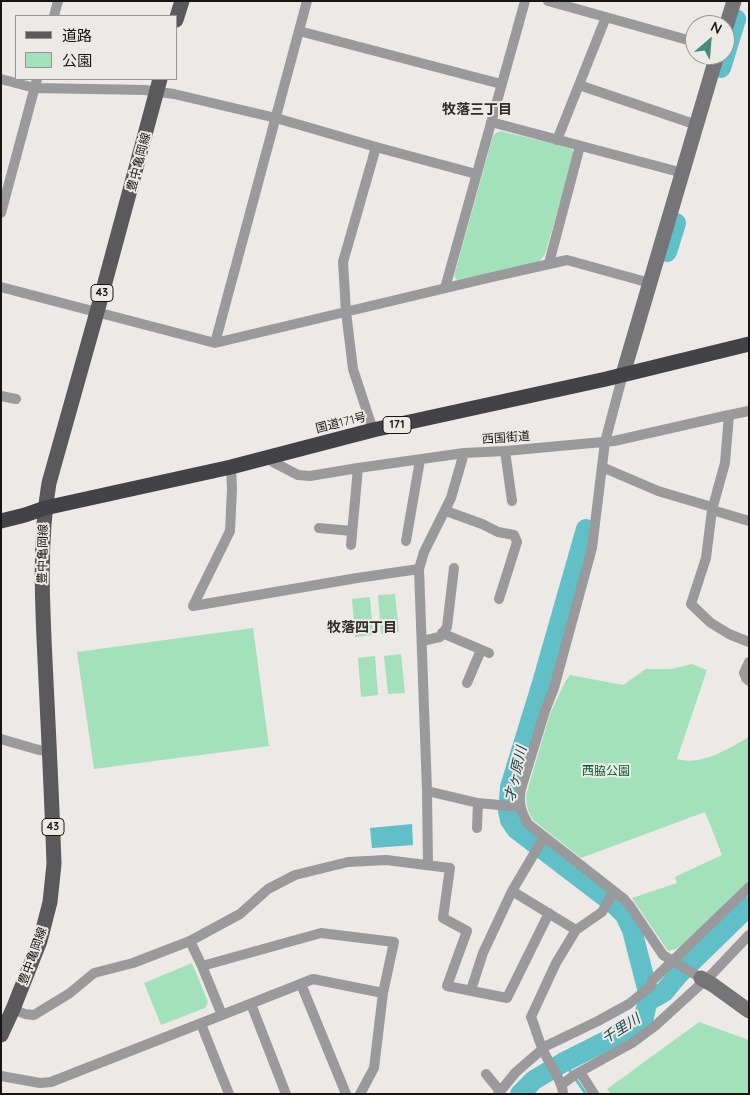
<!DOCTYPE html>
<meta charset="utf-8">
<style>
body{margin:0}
#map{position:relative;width:750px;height:1095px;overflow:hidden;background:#ede9e6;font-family:Quicksand,"Noto Sans JP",sans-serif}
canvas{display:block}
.frame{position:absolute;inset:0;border:2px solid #171615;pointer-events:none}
.legend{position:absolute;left:15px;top:15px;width:162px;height:65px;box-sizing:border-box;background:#ede9e6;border:1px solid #979592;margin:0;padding:6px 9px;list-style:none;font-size:15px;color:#171615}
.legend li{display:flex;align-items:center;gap:10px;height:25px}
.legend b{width:25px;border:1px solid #979592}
.north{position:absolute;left:685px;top:15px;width:50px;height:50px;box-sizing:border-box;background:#ede9e6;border:1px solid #979592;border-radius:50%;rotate:27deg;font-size:14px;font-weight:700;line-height:20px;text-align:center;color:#171615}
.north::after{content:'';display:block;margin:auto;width:18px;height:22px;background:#478b7d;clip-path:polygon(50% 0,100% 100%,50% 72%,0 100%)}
</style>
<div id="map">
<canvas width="750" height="1095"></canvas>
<div class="frame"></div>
<ul class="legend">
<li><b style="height:6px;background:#5a595c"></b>道路</li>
<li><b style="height:14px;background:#a3e1ba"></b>公園</li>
</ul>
<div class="north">N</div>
</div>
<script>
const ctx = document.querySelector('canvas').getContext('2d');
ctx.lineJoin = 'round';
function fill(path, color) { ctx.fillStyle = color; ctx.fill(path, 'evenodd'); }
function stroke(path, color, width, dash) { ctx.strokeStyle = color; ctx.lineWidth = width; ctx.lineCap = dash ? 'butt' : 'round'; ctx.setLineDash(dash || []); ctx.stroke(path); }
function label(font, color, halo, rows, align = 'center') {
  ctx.font = font + ' Quicksand,"Noto Sans JP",sans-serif'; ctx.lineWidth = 4; ctx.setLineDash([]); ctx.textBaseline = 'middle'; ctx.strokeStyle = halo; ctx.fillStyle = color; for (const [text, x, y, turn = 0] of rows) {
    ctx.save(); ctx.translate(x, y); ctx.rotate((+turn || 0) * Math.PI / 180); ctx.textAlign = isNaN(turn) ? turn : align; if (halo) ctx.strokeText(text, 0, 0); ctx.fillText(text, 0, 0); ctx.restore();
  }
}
fill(new Path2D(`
 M500,131L569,147L572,149L574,154L545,254L538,264L459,283L454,276L493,136L496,133Z
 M395,594L399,632L381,634L378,595Z
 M370,597L373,635L355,637L352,599Z
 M253,628L269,746L94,769L77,652Z
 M401,654L405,693L388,694L384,656Z
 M375,656L378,695L361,697L358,658Z
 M692,664L707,670L677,759C703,766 727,749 749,737V880L682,945L676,949L668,951L632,898L677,883L675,877L722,855L705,812L581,858L533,820C528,812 526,804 526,795L550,714L565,682L570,675L623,685L646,669H671Z
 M192,963L208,1002L205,1008L161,1025L144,983Z
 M699,1022L749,1040V1094H611L607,1089Z`), '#a3e1ba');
fill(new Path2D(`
 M412,824L413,845L372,848L370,828Z`), '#60bfc7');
stroke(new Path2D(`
 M564,1062L586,1094`), '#60bfc7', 3);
stroke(new Path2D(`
 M721,68L736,19
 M667,252L676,223
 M586,529L542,683L510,787L508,811L510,820L516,829L613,903L625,915L632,930L650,1000
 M520,1094L534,1080L564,1062L602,1043L638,1023L644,1017L647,1004L650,1000L664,992L679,974L749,906`), '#60bfc7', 20);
stroke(new Path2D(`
 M548,1L695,42
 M54,16L58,1
 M299,31L501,84
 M1,79L35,88L145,90L174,94L276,118L376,147L476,174
 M579,85L697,125
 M491,122L683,173
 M557,140L606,17
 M1,213L37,79
 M549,263L580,146
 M1,287L215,343L488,278L567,260L650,283
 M445,288L525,1
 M215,343L307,1
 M623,374L605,442L592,548L554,688L545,711L521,789C518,802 521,812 528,824L624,899L630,906L663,955L701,978
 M1,396L16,399
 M729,415L725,463L712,510L706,558L691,604L711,623L729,634L749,642
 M373,430L353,369L346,312L343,262L376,147
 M505,451L512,501
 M272,456L273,462L298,475L310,476L358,468L464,453L505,451L614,441L729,415L749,411
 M602,467L658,491L712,507
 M712,510L749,521
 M446,511L482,524L498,532L514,535L517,542L499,599
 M319,528L352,531
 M406,541L420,460
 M351,545L358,468
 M193,606L357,578L419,569
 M193,606L230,531L232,489L231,467
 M442,633L489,653
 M422,641L440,637L447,627L454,568
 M749,662L744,673L746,678L749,681
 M467,683L481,650
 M1,739L39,750L50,751
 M427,791L478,803L520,807
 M477,828L478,803
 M428,865L427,791L419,569L424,552L451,498L464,453
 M512,891L544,837
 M202,966L321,933L394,942L383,993L313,979L222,1015
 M301,984L346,1094
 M471,990L483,953L512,891L576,930
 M251,1004L286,1094
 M13,1009L25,1014L34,1015L70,993L94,973L133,963L190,941L240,914L268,889L295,875L348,862L386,860L450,868L443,918L467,931L447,986L507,998L549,913
 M201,1024L229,1094
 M580,1072L594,1094
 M486,1074L500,1091
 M1,1076L40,1083L51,1082L222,1015L202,966L190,941
 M561,1085L576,1074L632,1043L655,1026L713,973L749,935
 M360,1094L374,1068L383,993
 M498,1094L516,1072L546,1046L598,1021L629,1004L651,986L652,981L659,974L749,887
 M563,1094C563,1082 550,1065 545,1054C539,1043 536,1029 531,1017L556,963L576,930L602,912L614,891`), '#9a9a9c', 10);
stroke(new Path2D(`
 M725,30L734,1
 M623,374L717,55
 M701,978L713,985L749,1011`), '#757476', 15);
stroke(new Path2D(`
 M176,20L182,1
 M1,1035L13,1009L40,941L50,902L54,864C52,803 49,742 46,681C43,615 38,548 49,483L97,312L160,79`), '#5a595c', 15);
stroke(new Path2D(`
 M1,521L25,515L45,508L231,467L373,430L606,379L749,344`), '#434246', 15);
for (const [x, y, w] of [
 [102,293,22],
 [397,425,28],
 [53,827,22]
]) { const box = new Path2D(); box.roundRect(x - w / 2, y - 8.5, w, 17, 4); ctx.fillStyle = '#ede9e6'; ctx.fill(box); stroke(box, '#171615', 1); }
label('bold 11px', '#171615', null, [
 ["43",102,293],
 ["171",397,425],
 ["43",53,827]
]);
label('12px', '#171615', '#ede9e6', [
 ["豊中亀岡線",139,162,-75],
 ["国道171号",341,423,-14],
 ["西国街道",506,438,-4],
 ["豊中亀岡線",43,554,-89],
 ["豊中亀岡線",33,956,-70]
]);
label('12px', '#085b36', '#ede9e6', [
 ["西脇公園",606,771]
]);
label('bold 14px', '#2f2c2a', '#ede9e6', [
 ["牧落三丁目",477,110],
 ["牧落四丁目",362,628]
]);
label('italic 14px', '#1a4549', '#ede9e6', [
 ["才ヶ原川",516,774,-77],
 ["千里川",621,1029,-32]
]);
</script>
